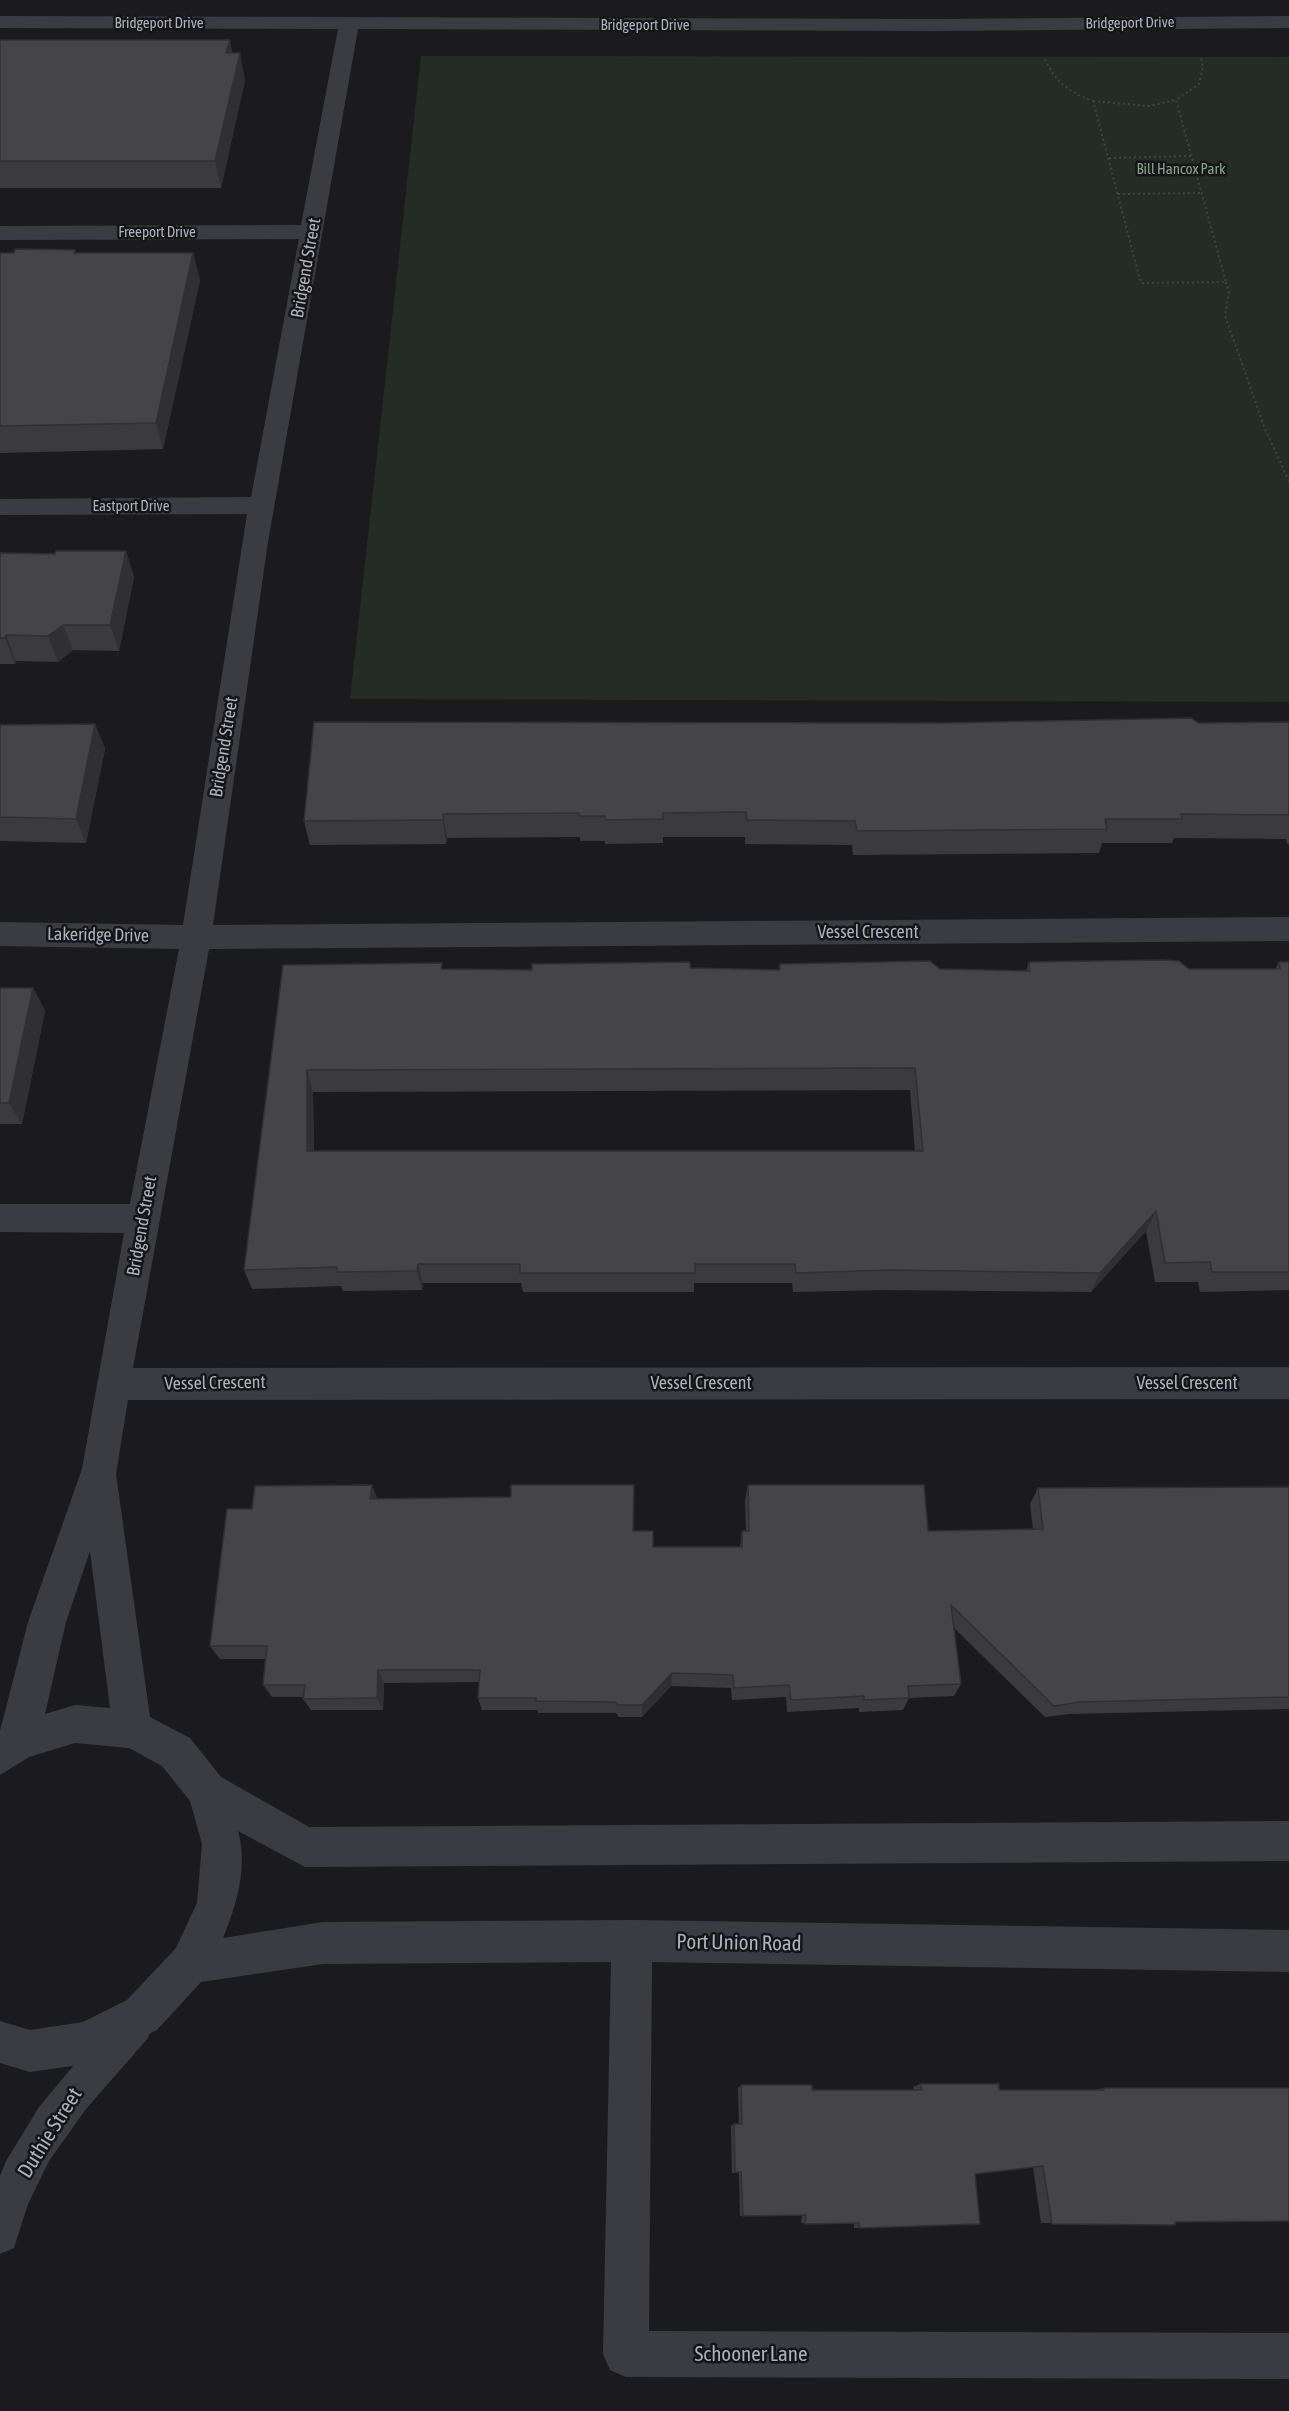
<!DOCTYPE html>
<style>
body{margin:0}
canvas{display:block;background:#1b1a1c}
</style>
<canvas width="1289" height="2411"></canvas>
<script>
const ctx = document.querySelector('canvas').getContext('2d');
ctx.lineJoin = 'round';
function fill(path, color) { ctx.fillStyle = color; ctx.fill(path, 'evenodd'); }
function stroke(path, color, width, dash) { ctx.strokeStyle = color; ctx.lineWidth = width; ctx.lineCap = dash ? 'butt' : 'round'; ctx.setLineDash(dash || []); ctx.stroke(path); }
function label(font, color, halo, rows, align = 'center') {
  ctx.font = font + ' "Asap Condensed",sans-serif'; ctx.lineWidth = 5; ctx.setLineDash([]); ctx.textBaseline = 'middle'; ctx.strokeStyle = halo; ctx.fillStyle = color; for (const [text, x, y, turn = 0] of rows) {
    ctx.save(); ctx.translate(x, y); ctx.rotate((+turn || 0) * Math.PI / 180); ctx.textAlign = isNaN(turn) ? turn : align; if (halo) ctx.strokeText(text, 0, 0); ctx.fillText(text, 0, 0); ctx.restore();
  }
}
fill(new Path2D(`
 M421,56L1289,57V702L350,699Z`), '#242c26');
stroke(new Path2D(`
 M1045,59C1055,82 1070,93 1093,101L1141,283L1226,282L1176,100L1199,84L1203,67L1201,58
 M1093,101L1149,106L1176,100
 M1109,158L1191,156
 M1118,194L1200,193
 M1226,282L1229,292L1225,316L1265,429L1289,481`), '#414348', 2, [2, 3]);
fill(new Path2D(`
 M134,2005L148,2010L153,2024L148,2038L86,2109L49,2161L28,2204L14,2248L0,2254V2176L6,2161L39,2107L120,2010Z`), '#3b3c41');
fill(new Path2D(`
 M0,16L936,19L1289,16V28L936,31L358,29L268,542L213,925L1289,917V941L209,949L133,1368L1289,1367V1399L128,1400L116,1474L150,1717L190,1738L221,1777L309,1827L1289,1821V1861L305,1867L238,1831C248,1866 237,1905 223,1938L323,1922L632,1920L1289,1930V1972L652,1962L649,2331L1289,2333V2379L626,2377L610,2370L603,2354L611,1962L323,1964L201,1982L157,2030L87,2064L30,2072L0,2063V2021L30,2030L83,2022L127,2000L176,1948L197,1903L202,1844L190,1801L162,1766L129,1748L75,1743L29,1757L0,1775V1731L28,1622L82,1469L124,1233L0,1232V1204H130L179,949L0,946V922L183,925L247,514L0,515V499L251,497L299,239L0,240V226L301,225L338,29L0,28ZM90,1551L110,1708L75,1705L45,1714L66,1622Z`), '#3b3c41');
fill(new Path2D(`
 M0,40L232,53L245,80L221,188H0Z
 M0,253H193L200,280L163,449L0,453Z
 M126,551L134,577L119,651L73,650L58,662L16,661L15,664H0V553L55,554Z
 M1289,722V844H1287L1286,839L1174,838L1172,843H1102L1099,853L853,855L852,845L745,844V837H663V843L605,844V841H580V837L447,838L446,844L310,845L304,821L1198,723Z
 M95,724L105,749L86,843L0,841V725Z
 M1029,962L1189,969H1275L1279,962H1289V1290L1200,1292L1198,1282H1155L1146,1231L1091,1292L885,1290L793,1292L792,1283H694V1292H523L521,1283H423L422,1290L343,1291L341,1286L252,1289L244,1270L283,965L443,969L532,970L690,968L779,970L780,964L940,969L1026,971ZM910,1090L915,1151H314L313,1092Z
 M0,988H33L45,1011L22,1124H0Z
 M372,1485L377,1499L511,1497L634,1485V1531L653,1547H740L742,1531H746L745,1501L748,1485L928,1531L1033,1529L1030,1504L1038,1488L1289,1487V1709L1069,1714L1045,1717L954,1628L961,1684L954,1696L909,1698L903,1710L859,1712V1708L787,1712L786,1697L732,1700L731,1688L671,1686L642,1717H619L616,1713H538V1710H482L478,1698L479,1682L384,1683L383,1710H311L303,1699L304,1697H272L263,1685L265,1659H220L210,1646L252,1509Z
 M920,2084L999,2090H1095L1104,2088L1175,2222L1041,2223L1033,2167L975,2174L860,2228H854V2223H801L802,2215L740,2216L739,2173H732L731,2126L734,2124H739L738,2088L741,2085L812,2090H914L913,2087Z`), '#3b3b3f');
fill(new Path2D(`
 M230,40L235,66L226,53Z
 M240,53L245,80L221,188L215,161Z
 M193,253L200,280L163,449L156,423Z
 M126,551L134,577L119,651L110,625Z
 M63,625L73,650L58,662L48,636Z
 M6,635L16,661L15,664L5,638Z
 M95,724L105,749L86,843L76,819Z
 M443,814L447,838L446,844L443,820Z
 M33,988L45,1011L22,1124L9,1103Z
 M307,1070L313,1092L314,1172L307,1151Z
 M1156,1211L1146,1231L1091,1292L1100,1273Z
 M418,1264L423,1283L422,1290L417,1271Z
 M372,1485L378,1500L370,1499Z
 M378,1670L384,1683L383,1710L377,1698Z
 M672,1673L671,1686L642,1717V1705Z`), '#303033');
const building = new Path2D(`
 M0,40H230L226,53H240L215,161H0Z
 M15,249L75,250L74,253H193L156,423L0,426V253H14Z
 M56,551H126L110,625H63L48,636L6,635L5,638H0V553L55,554Z
 M1191,718L1198,723L1289,722V815L1181,814L1182,819H1105L1107,829L857,831L855,821L747,820L746,812L663,813V819L605,820V816H579V813L443,814V820L304,821L314,722L944,723Z
 M95,724L76,819L0,817V725Z
 M1162,960L1179,961L1189,969H1280L1279,962H1289V1272H1212L1210,1262L1165,1263L1156,1211L1100,1273L890,1270L796,1273L795,1264H695V1273H520V1264H418L417,1271L337,1272V1267L244,1270L283,965L442,963L441,969L532,970V964L690,962V968L780,970V964L930,961L940,969L1030,971L1029,962ZM915,1068L923,1151H307V1070Z
 M0,988H33L9,1103H0Z
 M372,1485L370,1499L511,1497V1485H634L633,1531H653V1547H742V1531H749L748,1485H924L928,1531L1043,1529L1038,1488L1289,1487V1697L1080,1702L1054,1706L951,1605L961,1684L908,1686L909,1698L864,1700V1696L791,1700L789,1685L734,1688L733,1675L672,1673L642,1705H618L615,1702L536,1701V1698H478L480,1670H378L377,1698L303,1699L305,1685H263L267,1646H210L227,1509H252L255,1486Z
 M920,2084H999V2090H1104V2088H1289V2221L1175,2222V2225L1052,2224L1043,2166L975,2174L980,2224L860,2228L859,2223L805,2224L806,2215L743,2216L741,2172H735L734,2124H742L741,2085H812V2090H922Z`);
fill(building, '#454549');
stroke(building, '#303033', 1.5);
label('15px', '#aeb0bb', '#151517', [
 ["Bridgeport Drive",159,23],
 ["Bridgeport Drive",1130,23,-1],
 ["Bridgeport Drive",645,25],
 ["Freeport Drive",157,232],
 ["Eastport Drive",131,506]
]);
label('15px', '#86a58c', '#151517', [
 ["Bill Hancox Park",1181,169]
]);
label('18px', '#aeb0bb', '#151517', [
 ["Bridgend Street",306,268,-80],
 ["Bridgend Street",224,747,-81],
 ["Vessel Crescent",868,932],
 ["Lakeridge Drive",98,935,1],
 ["Bridgend Street",142,1226,-80],
 ["Vessel Crescent",215,1383,-1],
 ["Vessel Crescent",701,1383],
 ["Vessel Crescent",1187,1383]
]);
label('21px', '#aeb0bb', '#151517', [
 ["Port Union Road",739,1943,1],
 ["Duthie Street",50,2133,-58],
 ["Schooner Lane",751,2354]
]);
</script>
